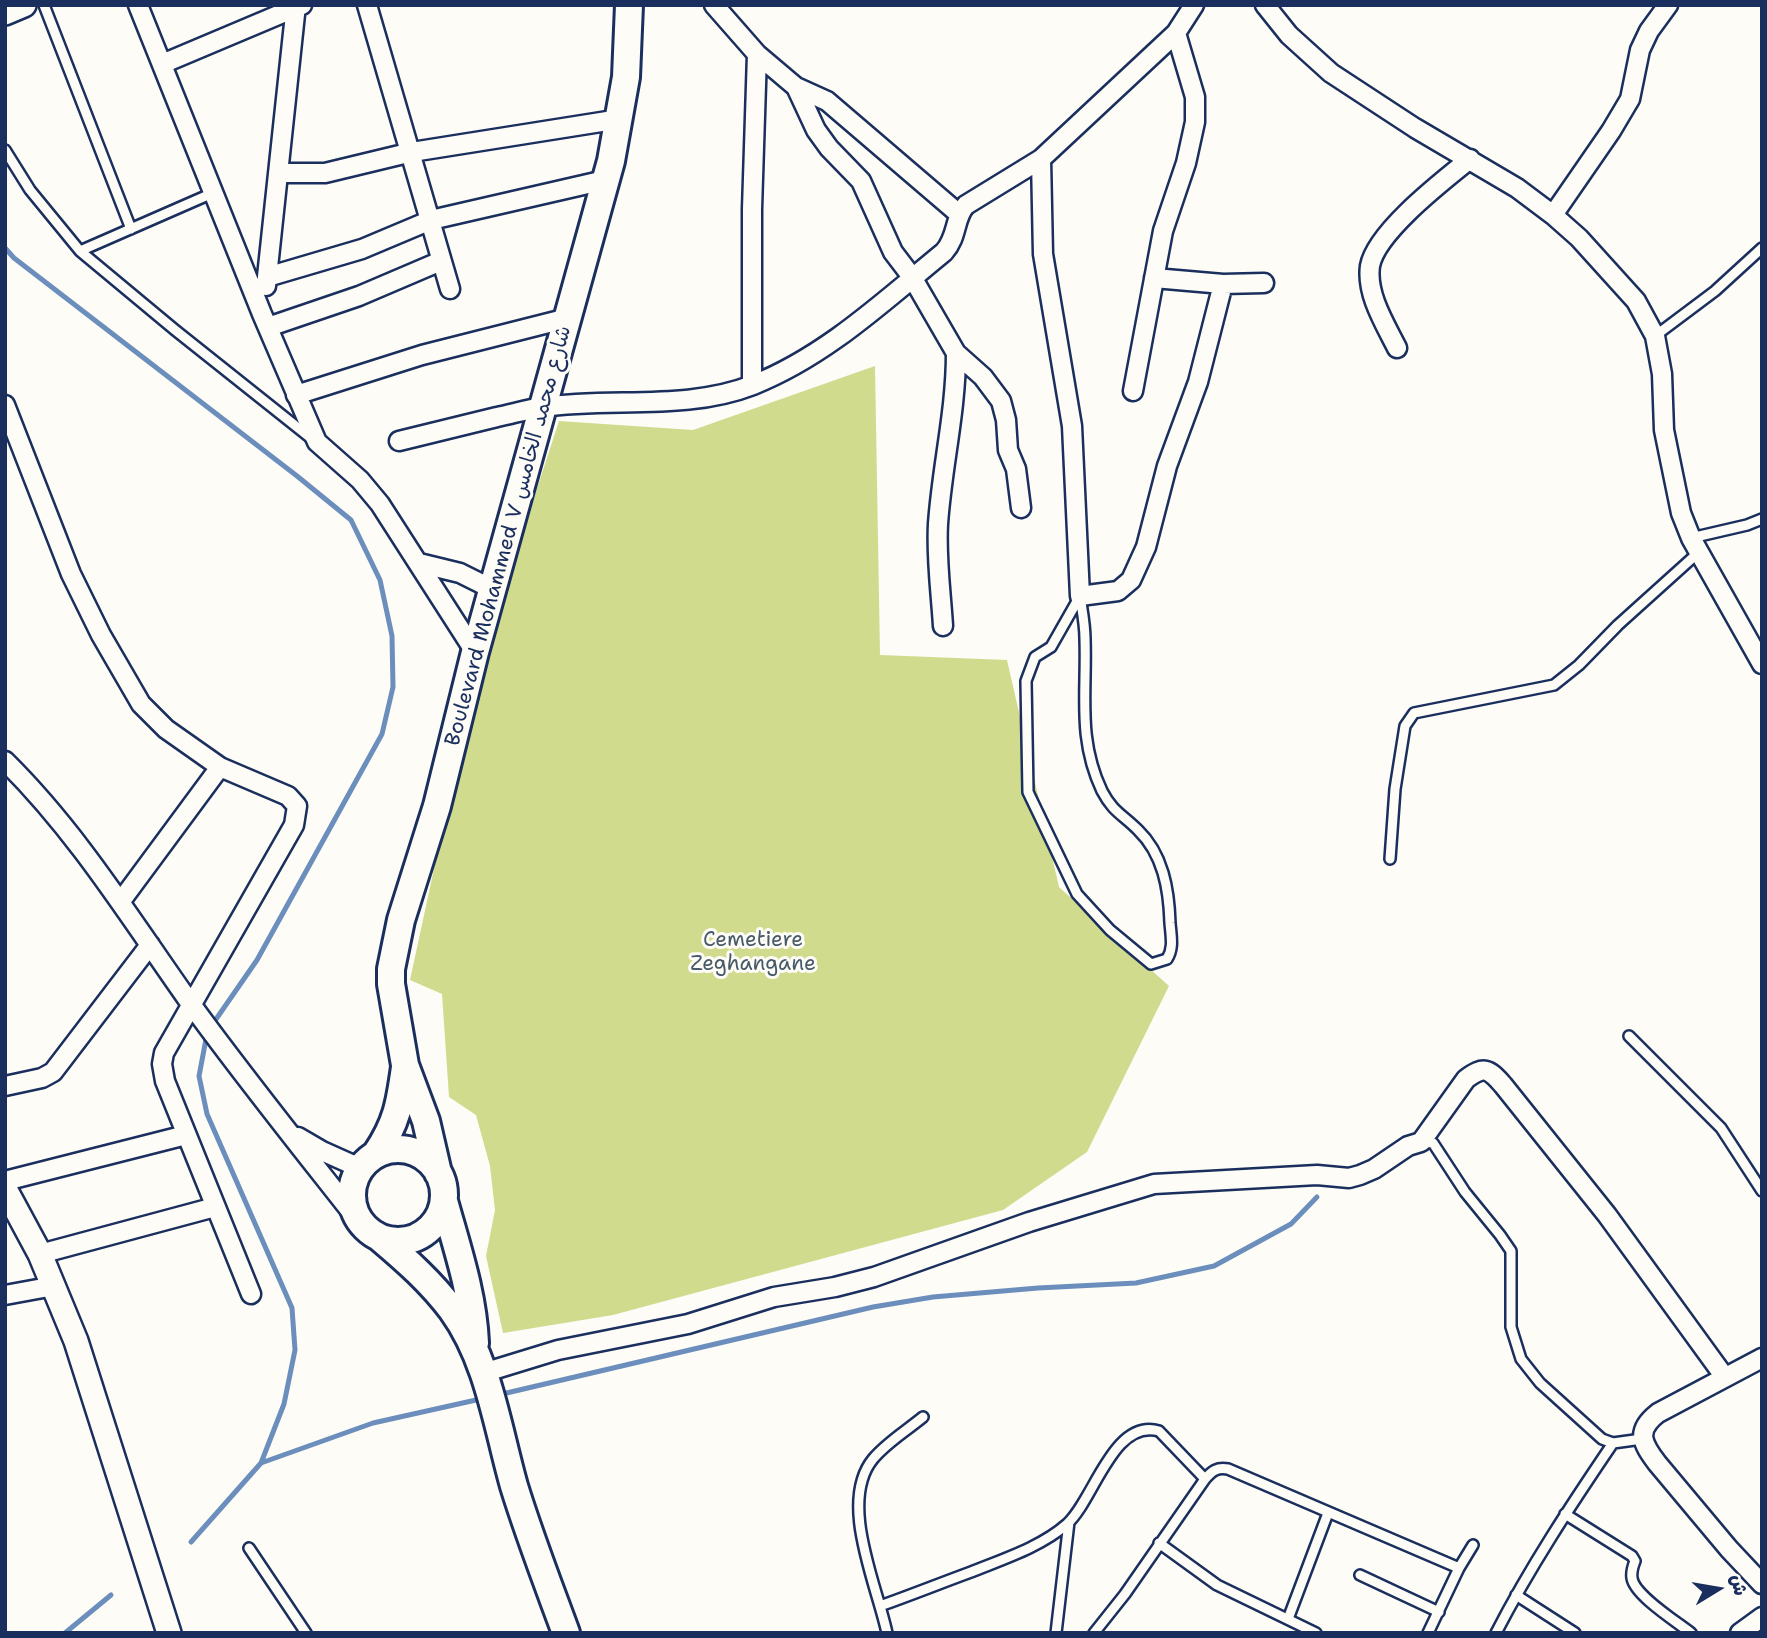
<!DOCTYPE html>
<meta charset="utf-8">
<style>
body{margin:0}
#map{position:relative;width:1767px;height:1638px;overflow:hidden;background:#fdfcf7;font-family:"Shantell Sans","Playpen Sans Arabic",sans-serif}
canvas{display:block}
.frame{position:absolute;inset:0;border:7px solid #1b2f5e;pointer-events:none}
.north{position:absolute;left:1683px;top:1554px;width:70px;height:70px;-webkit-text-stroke:5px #fdfcf7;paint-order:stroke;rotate:79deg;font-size:19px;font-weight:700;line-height:28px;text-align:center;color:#1b2f5e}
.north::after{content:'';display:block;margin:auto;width:24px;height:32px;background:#1b2f5e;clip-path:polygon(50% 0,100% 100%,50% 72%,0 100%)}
</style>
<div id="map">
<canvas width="1767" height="1638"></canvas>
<div class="frame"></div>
<div class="north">ش</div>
</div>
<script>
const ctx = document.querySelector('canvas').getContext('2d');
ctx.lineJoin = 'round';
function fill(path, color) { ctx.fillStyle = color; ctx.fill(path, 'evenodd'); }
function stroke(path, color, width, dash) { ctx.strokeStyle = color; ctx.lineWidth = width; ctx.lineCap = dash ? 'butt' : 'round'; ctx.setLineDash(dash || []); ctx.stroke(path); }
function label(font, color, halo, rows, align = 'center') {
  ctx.font = font + ' "Shantell Sans","Playpen Sans Arabic",sans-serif'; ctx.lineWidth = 6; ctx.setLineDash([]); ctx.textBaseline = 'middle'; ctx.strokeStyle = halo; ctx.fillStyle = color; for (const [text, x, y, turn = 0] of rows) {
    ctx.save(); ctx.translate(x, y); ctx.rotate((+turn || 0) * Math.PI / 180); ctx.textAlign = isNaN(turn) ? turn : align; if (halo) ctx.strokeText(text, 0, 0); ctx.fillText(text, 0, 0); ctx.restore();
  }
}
fill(new Path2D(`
 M875,366L880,655L1007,660L1059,887L1169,986L1087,1152L1003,1210L613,1315L503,1333L486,1256L495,1210L490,1166L476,1115L449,1097L442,994L410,980L468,711L505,587L559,421L693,430Z`), '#d0db8e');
stroke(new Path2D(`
 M5,248L14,258L297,476L351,520L380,580L392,636L393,687L382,734L257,960L212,1025
 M498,1395L873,1307L933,1297L1038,1288L1136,1283L1214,1266L1291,1224L1317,1197
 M261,1463L373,1423L485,1398
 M191,1542L261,1463L284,1404L295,1350L292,1308L207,1114L199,1076L207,1034
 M65,1633L111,1595`), '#6b8ebc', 5);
const service = new Path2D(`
 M44,5L131,229
 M5,150L30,190L80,251L175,330L312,439
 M80,251L215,192
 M1655,336L1715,291L1762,248
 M1691,538L1747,525L1762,519
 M1080,596C1082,610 1085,624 1085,639C1087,694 1077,738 1102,791C1113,812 1122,814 1138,830C1163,854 1169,889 1170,923C1171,936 1174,948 1167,959L1151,964L1110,930L1077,894L1028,792L1026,681L1035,657L1051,647Z
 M1390,859L1395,789L1405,726L1414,713L1554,685L1579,665L1618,625L1699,552
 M1629,1036L1721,1128L1762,1191
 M1421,1142L1433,1143L1465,1192L1500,1235L1511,1251V1327L1521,1359L1540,1383L1602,1439L1613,1443L1642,1439
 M1565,1514L1632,1556L1635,1561C1633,1566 1631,1572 1632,1578C1634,1595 1677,1622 1691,1633
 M1159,1543L1217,1585L1316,1633
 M249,1548L306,1633
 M1360,1575L1439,1612
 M1516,1595L1575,1633
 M880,1606C911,1595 941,1583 971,1572C1003,1559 1041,1547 1067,1524C1094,1500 1113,1418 1159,1431L1205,1479
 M1288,1619L1328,1513
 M887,1633C877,1585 838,1502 873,1459C886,1443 906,1431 923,1417
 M1056,1633L1069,1522
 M1094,1633L1125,1594L1205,1479C1212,1471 1217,1467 1228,1469L1459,1568
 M1428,1633L1459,1568L1473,1545
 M1496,1633C1530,1567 1571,1505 1613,1443`);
const minor = new Path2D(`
 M138,5L262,314L317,442L360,480L380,504L475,652
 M367,5L450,289
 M714,5L757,54L796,87L827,101L959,214
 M1265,5L1289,35L1331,73L1415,128L1517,188L1553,215L1579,238L1636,301L1655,336L1662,374L1664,430L1681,513L1691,538L1762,664
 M162,64L302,5
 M796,87L816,130L829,148L861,181L893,252L912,277L956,353L983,377L1001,401L1006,420L1008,450L1016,469L1021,508
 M1041,159L1043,254L1072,426L1080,596L1118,591L1131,580L1146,547L1167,466L1198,382L1223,284
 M280,173H325L412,152L620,119
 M1553,215L1611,131L1630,99L1640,50L1649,31L1668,5
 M267,277L362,249L431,220L605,180
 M1154,278L1223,284L1264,283
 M266,286L296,5
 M268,327L359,296L441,261
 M1397,348C1385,324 1366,294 1370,266C1376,232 1444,180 1470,159
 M752,385V209L757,54
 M1133,391L1163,231L1186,163L1195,122V97L1176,33
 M296,395L422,355L568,318
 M5,405L71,574L101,635L141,704L166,729L220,767L288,796L297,806L294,825L164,1053L162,1064L165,1081L251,1294
 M399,441C432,433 464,425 497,417C512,414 528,409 543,407C613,397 686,411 753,385C826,356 884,301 944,252C958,237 954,217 966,205L1041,159L1176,33L1194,5
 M419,563L460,573L492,589
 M943,626C941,593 936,558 938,524C942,466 956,412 956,353
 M5,761C77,832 130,918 188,1000C243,1076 302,1149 360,1223
 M121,901L220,767
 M5,1086L42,1078L53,1072L150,945
 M298,1137L322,1151L360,1168
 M5,1181L186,1135
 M40,1254L215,1207
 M5,1295L54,1286
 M1762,1358L1658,1413C1635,1431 1642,1443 1657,1463L1729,1549L1762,1584
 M483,1373L558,1350L688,1324L774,1297L835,1287L874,1277L1029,1222L1154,1184L1317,1175L1349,1178L1360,1175L1374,1169L1408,1146L1421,1142L1466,1079C1484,1066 1488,1068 1503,1085L1607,1215L1724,1376
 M1740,1633L1762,1617`);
const tertiary = new Path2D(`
 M5,13L24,5
 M5,1189L40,1254L76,1341L169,1633`);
const secondary = new Path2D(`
 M352 1195a46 46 0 1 1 92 0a46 46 0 1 1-92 0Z
 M376,1154C397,1123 400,1103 405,1067
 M438,1173L426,1121L405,1065L391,984V969L401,920L437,806L475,652L611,161L626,77L629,5
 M444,1201C457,1248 473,1294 475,1343
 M380,1238C406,1260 431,1282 452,1310C489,1361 497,1426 514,1486C529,1535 548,1584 566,1633`);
stroke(service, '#1b2f5e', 14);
stroke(minor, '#1b2f5e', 23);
stroke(tertiary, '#1b2f5e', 28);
stroke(secondary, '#1b2f5e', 32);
stroke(service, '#fdfcf7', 9);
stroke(minor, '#fdfcf7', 18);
stroke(tertiary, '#fdfcf7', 23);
stroke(secondary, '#fdfcf7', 26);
label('21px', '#1b2f5e', '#fdfcf7', [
 ["Boulevard Mohammed V شارع محمد الخامس",509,536,-75]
]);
label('21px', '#485a6a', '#fdfcf7', [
 ["Cemetiere",753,941],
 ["Zeghangane",753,965]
]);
</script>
